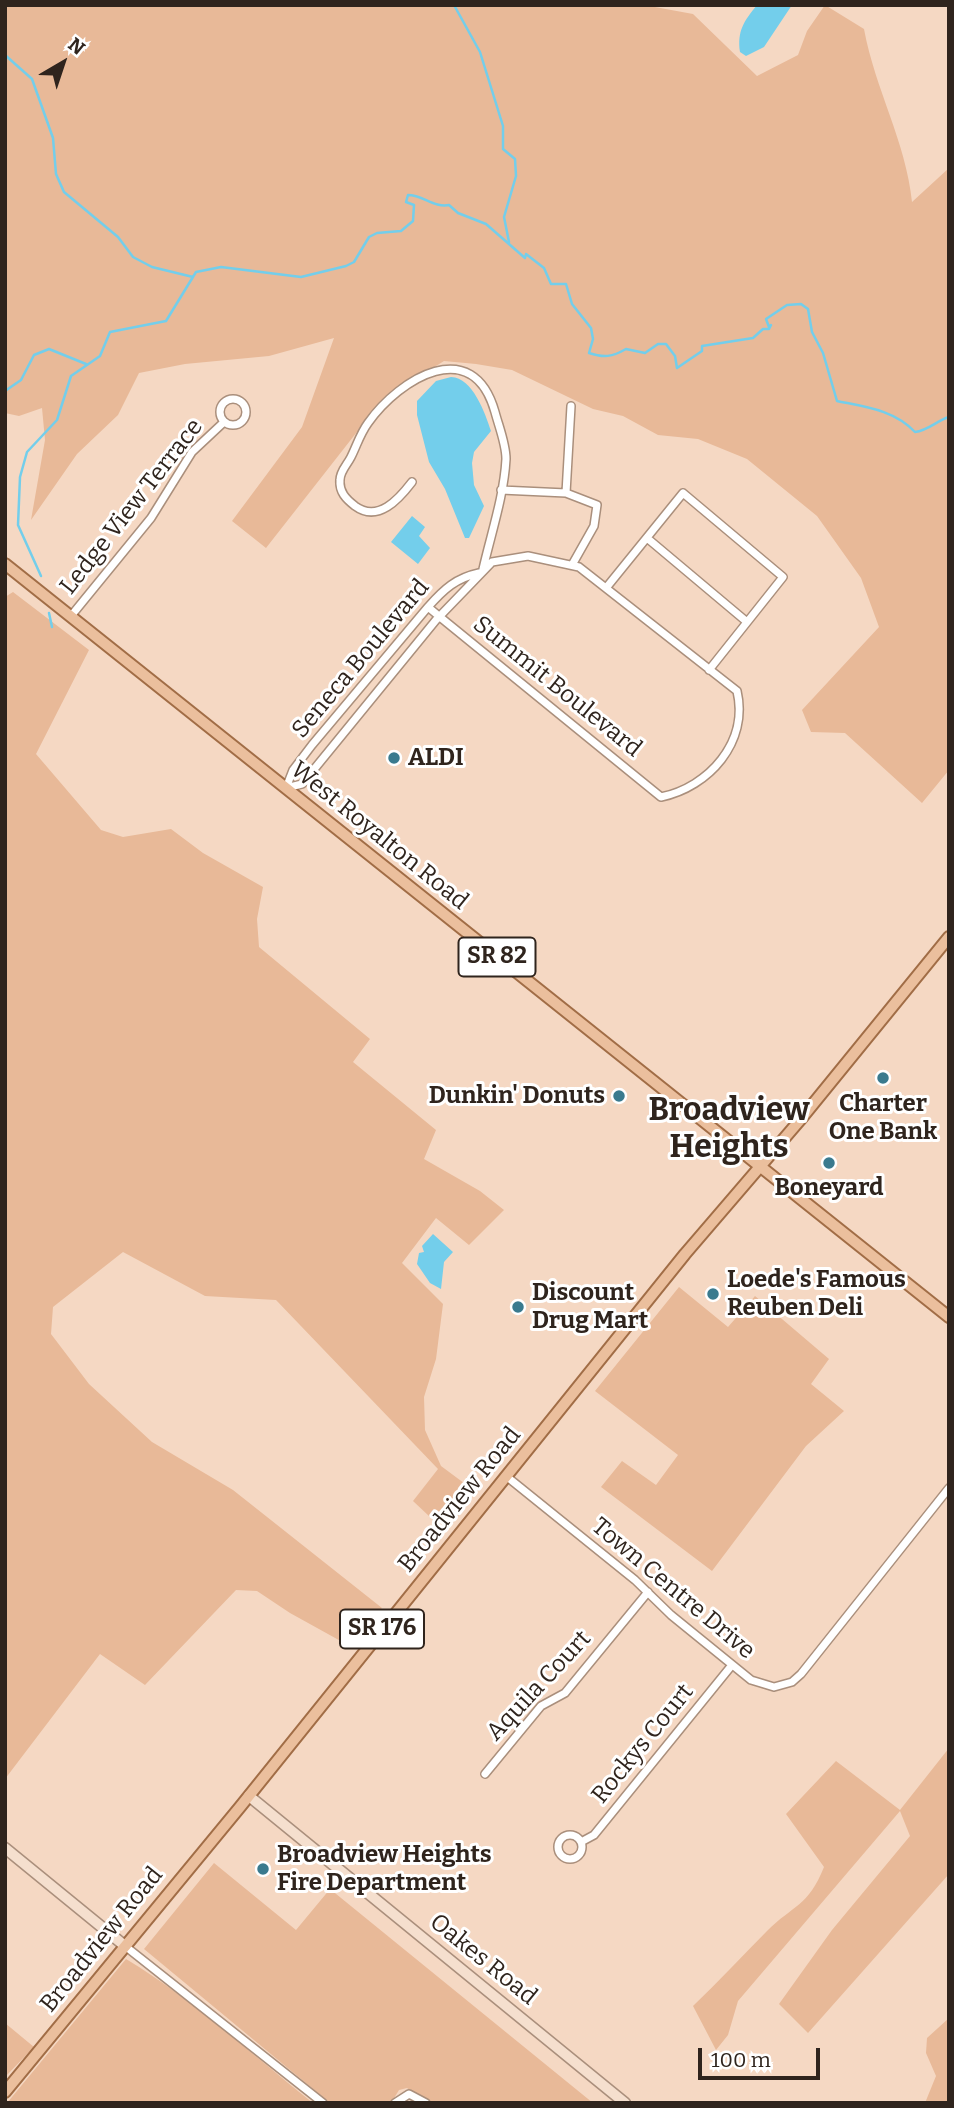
<!DOCTYPE html>
<style>
body{margin:0}
#map{position:relative;width:954px;height:2108px;overflow:hidden;background:#f5d8c3;font-family:Bitter,serif}
canvas{display:block}
.frame{position:absolute;inset:0;border:7px solid #2f241d;pointer-events:none}
.north{position:absolute;left:28px;top:28px;width:70px;height:70px;-webkit-text-stroke:5px #fff;paint-order:stroke;rotate:39deg;font-size:19px;font-weight:700;line-height:28px;text-align:center;color:#2f241d}
.north::after{content:'';display:block;margin:auto;width:24px;height:32px;background:#2f241d;clip-path:polygon(50% 0,100% 100%,50% 72%,0 100%)}
.scale{position:absolute;left:698px;top:2048px;width:122px;height:32px;box-sizing:border-box;border:4px solid #2f241d;border-top:0;padding-left:9px;font-size:21px;line-height:24px;white-space:nowrap;color:#2f241d;-webkit-text-stroke:5px #fff;paint-order:stroke}
</style>
<div id="map">
<canvas width="954" height="2108"></canvas>
<div class="frame"></div>
<div class="north">N</div>
<div class="scale">100 m</div>
</div>
<script>
const ctx = document.querySelector('canvas').getContext('2d');
ctx.lineJoin = 'round';
function fill(path, color) { ctx.fillStyle = color; ctx.fill(path, 'evenodd'); }
function stroke(path, color, width, dash) { ctx.strokeStyle = color; ctx.lineWidth = width; ctx.lineCap = dash ? 'butt' : 'round'; ctx.setLineDash(dash || []); ctx.stroke(path); }
function label(font, color, halo, rows, align = 'center') {
  ctx.font = font + ' Bitter,serif'; ctx.lineWidth = 6; ctx.setLineDash([]); ctx.textBaseline = 'middle'; ctx.strokeStyle = halo; ctx.fillStyle = color; for (const [text, x, y, turn = 0] of rows) {
    ctx.save(); ctx.translate(x, y); ctx.rotate((+turn || 0) * Math.PI / 180); ctx.textAlign = isNaN(turn) ? turn : align; if (halo) ctx.strokeText(text, 0, 0); ctx.fillText(text, 0, 0); ctx.restore();
  }
}
fill(new Path2D(`
 M5,5H644L693,14L757,76L798,55L807,31L825,5L864,29C875,89 906,142 912,202L949,168V770L922,803L845,733L811,732L802,710L879,627L861,578L817,516L747,459L698,439L658,435L623,416L593,409L512,370L476,364L444,361L382,400L266,548L232,521L302,427L334,338L269,356L185,364L139,373L118,415L77,454L31,520L45,440L42,408L19,416L5,413Z
 M13,592L89,650L36,754L101,830L123,837L171,829L203,853L263,887L257,919L259,947L370,1039L353,1062L436,1130L424,1159L480,1191L504,1210L469,1245L436,1218L402,1263L443,1304L436,1359L424,1397L425,1430L441,1466L476,1492L452,1525L430,1517L413,1501L438,1469L276,1300L205,1296L123,1252L53,1307L51,1334L89,1384L152,1442L233,1490L382,1608L346,1644L290,1613L257,1591L236,1590L145,1685L100,1654L5,1779V597Z
 M679,1287L728,1327L755,1296L829,1359L811,1384L844,1411L806,1446L712,1571L601,1487L622,1461L656,1485L678,1455L595,1391Z
 M949,1748V1874L808,2033L779,2004L832,1930L910,1836L900,1811L738,2001L728,2035L716,2050L693,2006C718,1982 742,1956 767,1931C793,1905 808,1907 824,1867L786,1814L836,1761L900,1810Z
 M214,1863L296,1930L330,1889L593,2103H427L407,2088L399,2090L391,2103H330L144,1949Z
 M126,1959C194,2000 251,2054 313,2103H7Z
 M949,2018V2103H925L936,2076L926,2053L927,2038Z
 M5,2023L34,2047L5,2077Z`), '#e8b998');
fill(new Path2D(`
 M757,5H792L764,47L746,56L740,52C737,31 744,21 757,5Z
 M451,377C473,378 485,413 491,431L474,452L472,463L474,485L484,506L469,538H465L445,489L429,462L417,415V401L436,381Z
 M412,516L425,527L419,536L430,548L418,564L391,542Z
 M433,1234L453,1252L444,1262L441,1289L430,1283L417,1264L419,1253L424,1252L422,1246Z`), '#73ceeb');
stroke(new Path2D(`
 M454,5L480,52L503,126V149L515,159L516,176L504,217L509,242
 M5,55L32,79L53,138L56,174L64,192L118,237L133,257L152,267L193,277
 M5,391L21,380L34,355L49,349L86,364
 M41,576L18,525L20,477L27,452L57,420L71,376L100,356L110,332L166,321L196,272L221,267L301,277L346,266L354,262L369,237L377,233L401,231L413,221L414,205L406,202L408,195C423,195 434,208 449,205L458,213L486,224L525,258L526,254L544,268L551,284H566L572,304L591,328L593,339L589,353C604,358 612,357 626,349L645,353L658,344H666L675,356L677,368L702,351V346L753,338L763,329H769L771,325L769,327L766,319L787,305L801,304L808,309L812,332L823,353L837,401C866,407 894,410 915,432C929,430 936,421 949,417
 M49,613L52,627`), '#73ceeb', 2.5);
const street = new Path2D(`
 M220 412a13 13 0 1 1 26 0a13 13 0 1 1-26 0Z
 M412,482C399,499 378,523 355,506C346,499 339,492 340,480C340,471 347,465 351,457C357,445 360,434 368,423C400,378 473,334 495,412C499,427 506,444 506,459C504,496 491,534 483,569
 M501,490L566,493L597,505L594,526L572,565
 M566,493L571,406
 M647,538L747,622
 M606,588L683,493L783,577L709,670
 M71,616L151,518L192,452L224,422
 M286,788L302,784L436,620L492,562L528,556L579,567L737,691C749,742 709,787 661,797L440,617L428,607
 M286,788L293,770L312,745L428,607C444,589 456,578 479,573
 M506,1476L635,1580L671,1615L751,1680L774,1687L792,1682L801,1674L949,1488
 M485,1774L541,1706L565,1693L648,1592
 M558 1847a12 12 0 1 1 24 0a12 12 0 1 1-24 0Z
 M581,1842L594,1835L732,1665
 M125,1946L323,2103
 M395,2103L409,2094L426,2103`);
const secondary = new Path2D(`
 M249,1796L625,2103
 M5,1848L125,1946`);
const primary = new Path2D(`
 M5,564L949,1317
 M5,2092L240,1807L685,1254L800,1120L949,937`);
stroke(street, '#aa8f7c', 10);
stroke(secondary, '#aa8f7c', 13);
stroke(primary, '#a16d46', 14);
stroke(street, '#fff', 7);
stroke(secondary, '#f5dfce', 10);
stroke(primary, '#ebbf9d', 10);
for (const [x, y, r, color] of [
 [394,758,7,"#3a7a8e"],
 [883,1078,7,"#3a7a8e"],
 [619,1096,7,"#3a7a8e"],
 [829,1163,7,"#3a7a8e"],
 [713,1294,7,"#3a7a8e"],
 [518,1307,7,"#3a7a8e"],
 [263,1869,7,"#3a7a8e"]
]) { const dot = new Path2D(); dot.arc(x, y, r, 0, 2 * Math.PI); ctx.fillStyle = color; ctx.fill(dot); stroke(dot, '#fff', 2.5); }
for (const [x, y, w] of [
 [497,957,77],
 [382,1629,84]
]) { const box = new Path2D(); box.roundRect(x - w / 2, y - 19.5, w, 39, 5); ctx.fillStyle = '#fff'; ctx.fill(box); stroke(box, '#2f241d', 2); }
label('bold 23px', '#2f241d', null, [
 ["SR 82",497,957],
 ["SR 176",382,1629]
]);
label('24px', '#2f241d', '#fff', [
 ["Ledge View Terrace",132,507,-52],
 ["Seneca Boulevard",361,659,-50],
 ["Summit Boulevard",557,687,39],
 ["West Royalton Road",379,836,39],
 ["Broadview Road",460,1500,-51],
 ["Town Centre Drive",673,1589,40],
 ["Aquila Court",539,1686,-47],
 ["Rockys Court",643,1744,-51],
 ["Broadview Road",102,1940,-51],
 ["Oakes Road",483,1960,39]
]);
label('bold 24px', '#2f241d', '#fff', [
 ["ALDI",408,758],
 ["Dunkin' Donuts",605,1096,"right"],
 ["Charter",883,1104,"center"],
 ["One Bank",883,1132,"center"],
 ["Boneyard",829,1188,"center"],
 ["Loede's Famous",727,1280],
 ["Reuben Deli",727,1308],
 ["Discount",532,1293],
 ["Drug Mart",532,1321],
 ["Broadview Heights",277,1855],
 ["Fire Department",277,1883]
], 'left');
label('bold 32px', '#2f241d', '#fff', [
 ["Broadview",729,1111],
 ["Heights",729,1148]
]);
</script>
